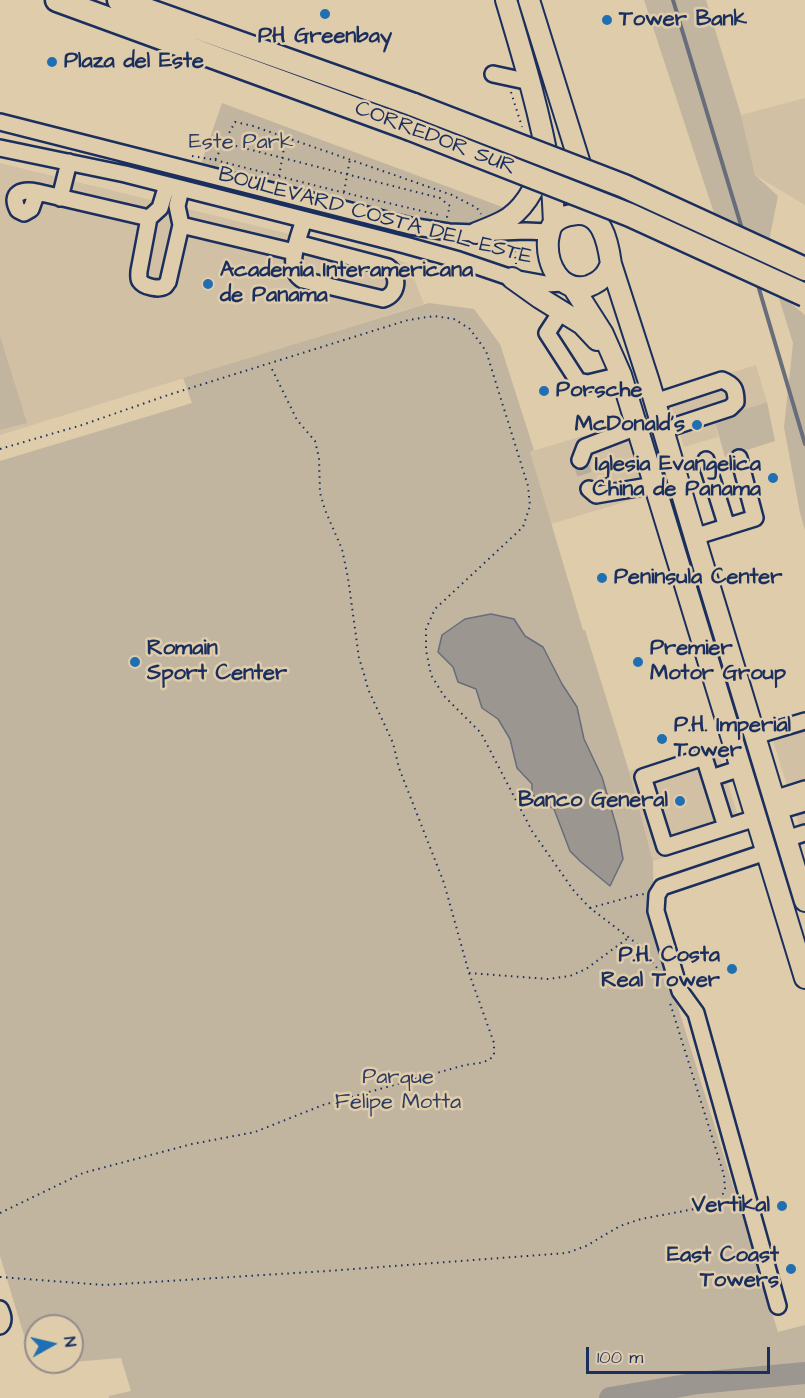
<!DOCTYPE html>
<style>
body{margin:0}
#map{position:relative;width:805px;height:1398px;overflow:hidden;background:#dfccaa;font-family:"Architects Daughter",sans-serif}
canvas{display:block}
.north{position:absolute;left:24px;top:1314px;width:60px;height:60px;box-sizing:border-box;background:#dfccaa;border:2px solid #918d8c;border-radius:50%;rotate:82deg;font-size:16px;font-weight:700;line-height:24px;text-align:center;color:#1b2f5e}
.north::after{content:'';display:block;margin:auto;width:21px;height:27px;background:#1f6fb2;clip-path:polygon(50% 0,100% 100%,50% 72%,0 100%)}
.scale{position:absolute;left:586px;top:1347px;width:184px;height:27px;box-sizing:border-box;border:3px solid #1b2f5e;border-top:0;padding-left:8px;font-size:18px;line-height:21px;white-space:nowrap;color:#1b2f5e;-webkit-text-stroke:4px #dfccaa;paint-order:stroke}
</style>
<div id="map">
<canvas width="805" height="1398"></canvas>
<div class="north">N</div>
<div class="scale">100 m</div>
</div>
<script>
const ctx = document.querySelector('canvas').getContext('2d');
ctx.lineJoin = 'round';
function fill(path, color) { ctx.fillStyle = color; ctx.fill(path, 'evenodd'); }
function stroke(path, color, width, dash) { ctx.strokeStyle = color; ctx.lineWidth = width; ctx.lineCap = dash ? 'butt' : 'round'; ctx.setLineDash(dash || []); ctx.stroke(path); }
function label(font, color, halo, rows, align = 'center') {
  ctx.font = font + ' "Architects Daughter",sans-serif'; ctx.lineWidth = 5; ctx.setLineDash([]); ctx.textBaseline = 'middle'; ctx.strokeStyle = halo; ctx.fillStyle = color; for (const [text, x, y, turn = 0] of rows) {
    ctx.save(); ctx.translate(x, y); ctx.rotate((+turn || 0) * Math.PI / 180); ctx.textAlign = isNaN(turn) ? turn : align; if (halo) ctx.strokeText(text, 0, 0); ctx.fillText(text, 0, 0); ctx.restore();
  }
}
fill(new Path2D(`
 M805,98V205L755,175L741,115Z
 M0,163L408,263L424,304L0,435Z
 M756,365L767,402L714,419L718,437L684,447L667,392Z
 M620,425L638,458L651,497L631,500L551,524L529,452Z
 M805,715V845L769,727Z
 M716,744L743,833L653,861L629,771Z`), '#d1c0a4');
fill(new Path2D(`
 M644,0H706L741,115L755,175L778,196L769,241L715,216Z
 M222,103L505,208C501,211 497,215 493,218C475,229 454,226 434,222L201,164Z
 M777,292L805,315V530L800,513L784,427L793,343Z
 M429,303L474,309L500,344L534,450L530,452L583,630H585L629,771L653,861L654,929L778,1332L805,1325V1398H109V1396L131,1391L121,1358L72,1362V1326H36V1362H68L33,1365L0,1256V461L192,403L183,378Z
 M0,336L27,423L0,430Z
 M767,402L775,441L725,457L714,419Z`), '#c2b59f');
const water = new Path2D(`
 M491,614L514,619L525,636L543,647L562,684L577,707L584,739L602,777L618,832L623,859L610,886L581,862L570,851L554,809L532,795V784L517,768L510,739L498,719L482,708L476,689L458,682L453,667L438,652L442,635L465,619Z`);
fill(water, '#9c9690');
stroke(water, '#686d7c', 1.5);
stroke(new Path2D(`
 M673,0L743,232
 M757,282L805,444`), '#686d7c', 4);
stroke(new Path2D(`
 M610,1398L698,1383L805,1373`), '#9c9690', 22);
stroke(new Path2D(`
 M580,460L589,489`), '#b8ad9b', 15, [15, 8]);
const minor = new Path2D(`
 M493,74L530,82
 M0,122L410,226L449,232L476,233L526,231L549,232
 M0,148L125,174L405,245L459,260L512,278L545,284L564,283
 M167,185L160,208L149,218L139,271C139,274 138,279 140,281C144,287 159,290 165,286C166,285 167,283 168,282L181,225L177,206L181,189
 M37,192L31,209L24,213L18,210C9,193 22,189 37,192L149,218
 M60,198L69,162
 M181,225L294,252
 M297,243L388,267C400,276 398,295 383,299L303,280C284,270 299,236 304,220
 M562,310L547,333L578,381L588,383L621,375
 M655,402L722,380C734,385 736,389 736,402L730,408L663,430
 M580,460L585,447L637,427
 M706,460L727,527
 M589,489L596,495L654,485
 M694,537L755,518L739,458
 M755,736L805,721
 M711,778L741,768
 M774,799L805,789
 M778,811L805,803
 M726,827L704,757L643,777L665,847L756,818
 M786,839L805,833
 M766,852L662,887L657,895L656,911L680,991L696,1013L778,1306
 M0,1309C3,1315 5,1321 0,1326`);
const major = new Path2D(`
 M506,0C523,57 540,113 550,172C553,188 553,206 554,223
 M529,0L595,212
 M476,233C484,230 494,226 502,222C522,212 537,188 541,166
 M611,264C609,268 607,273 604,276C600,281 594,284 589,286C560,294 546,264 548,240C549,234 550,227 554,223C559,218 565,216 571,215C602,208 608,242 611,264L649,382L698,548L805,901
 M512,278L540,298L582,324L597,340
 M573,287L603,334L621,375L805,978`);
const highway = new Path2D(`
 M57,0L408,128
 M119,0L414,105`);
stroke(minor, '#1b2f5e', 20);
stroke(major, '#1b2f5e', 24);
stroke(highway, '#1b2f5e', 27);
stroke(new Path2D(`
 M511,92L522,127
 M224,143L440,198L450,206L447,217H449
 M192,156L215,160L235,122L253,126L452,195L477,208L481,214
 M215,160L337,191L439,215
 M279,176L286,137
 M344,192L350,159
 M514,245L516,264
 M0,449L82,425L168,395L408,320L434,316L454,319L470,329L486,351L528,486L530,506L523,527L435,609L426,629V650L431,675L444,696L481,733L532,831L574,891L590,908L640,946L657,968L661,978
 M590,908L637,895L645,894
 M469,973L548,979L570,976L586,969L628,938
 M0,1213L83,1173L192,1144L255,1132L323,1105L465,1065C476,1063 487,1064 494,1055V1043L469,973L444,883L399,768L393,743L368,689L364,674L359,658L348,578L342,549L325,510L320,493L319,458L315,441L297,420L270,365
 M0,1277L104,1285L327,1271L567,1253L586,1246L620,1226L641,1219L705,1207L719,1201L725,1190L724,1175L670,1003`), '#1b2f5e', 2, [1.5, 4.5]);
stroke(minor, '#dfccaa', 15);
stroke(major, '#dfccaa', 20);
stroke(highway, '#dfccaa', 22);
const highwayBridge = new Path2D(`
 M414,105L624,186L805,269
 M408,128L630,215L805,295`);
stroke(highwayBridge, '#1b2f5e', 27, []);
stroke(highwayBridge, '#dfccaa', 22);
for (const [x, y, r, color] of [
 [325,14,6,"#1f6fb2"],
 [607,20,6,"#1f6fb2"],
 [52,62,6,"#1f6fb2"],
 [208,284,6,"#1f6fb2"],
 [544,391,6,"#1f6fb2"],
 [697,425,6,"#1f6fb2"],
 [773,478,6,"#1f6fb2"],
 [602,578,6,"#1f6fb2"],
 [135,662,6,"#1f6fb2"],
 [638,662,6,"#1f6fb2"],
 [662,739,6,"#1f6fb2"],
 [680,801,6,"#1f6fb2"],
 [732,969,6,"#1f6fb2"],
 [782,1206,6,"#1f6fb2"],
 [791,1269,6,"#1f6fb2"]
]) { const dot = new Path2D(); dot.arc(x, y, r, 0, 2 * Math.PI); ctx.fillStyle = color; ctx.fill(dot); stroke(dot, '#dfccaa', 2); }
label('bold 22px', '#1b2f5e', '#dfccaa', [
 ["Tower Bank",619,20],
 ["PH Greenbay",325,37,"center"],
 ["Plaza del Este",64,62],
 ["Academia Interamericana",220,271],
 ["de Panama",220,296],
 ["Porsche",556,391],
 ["McDonald's",685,425,"right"],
 ["Iglesia Evangelica",761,465,"right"],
 ["China de Panama",761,490,"right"],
 ["Peninsula Center",614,578],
 ["Romain",147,649],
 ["Sport Center",147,674],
 ["Premier",650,649],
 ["Motor Group",650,674],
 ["P.H. Imperial",674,726],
 ["Tower",674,751],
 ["Banco General",668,801,"right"],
 ["P.H. Costa",720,956,"right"],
 ["Real Tower",720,981,"right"],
 ["Vertikal",770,1206,"right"],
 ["East Coast",779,1256,"right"],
 ["Towers",779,1281,"right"]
], 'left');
label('22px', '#1b2f5e', '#dfccaa', [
 ["CORREDOR SUR",435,139,21],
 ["BOULEVARD COSTA DEL ESTE",375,217,15]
]);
label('22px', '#2c3c64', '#dfccaa', [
 ["Este Park",241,143],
 ["Parque",398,1078],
 ["Felipe Motta",398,1103]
]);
</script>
